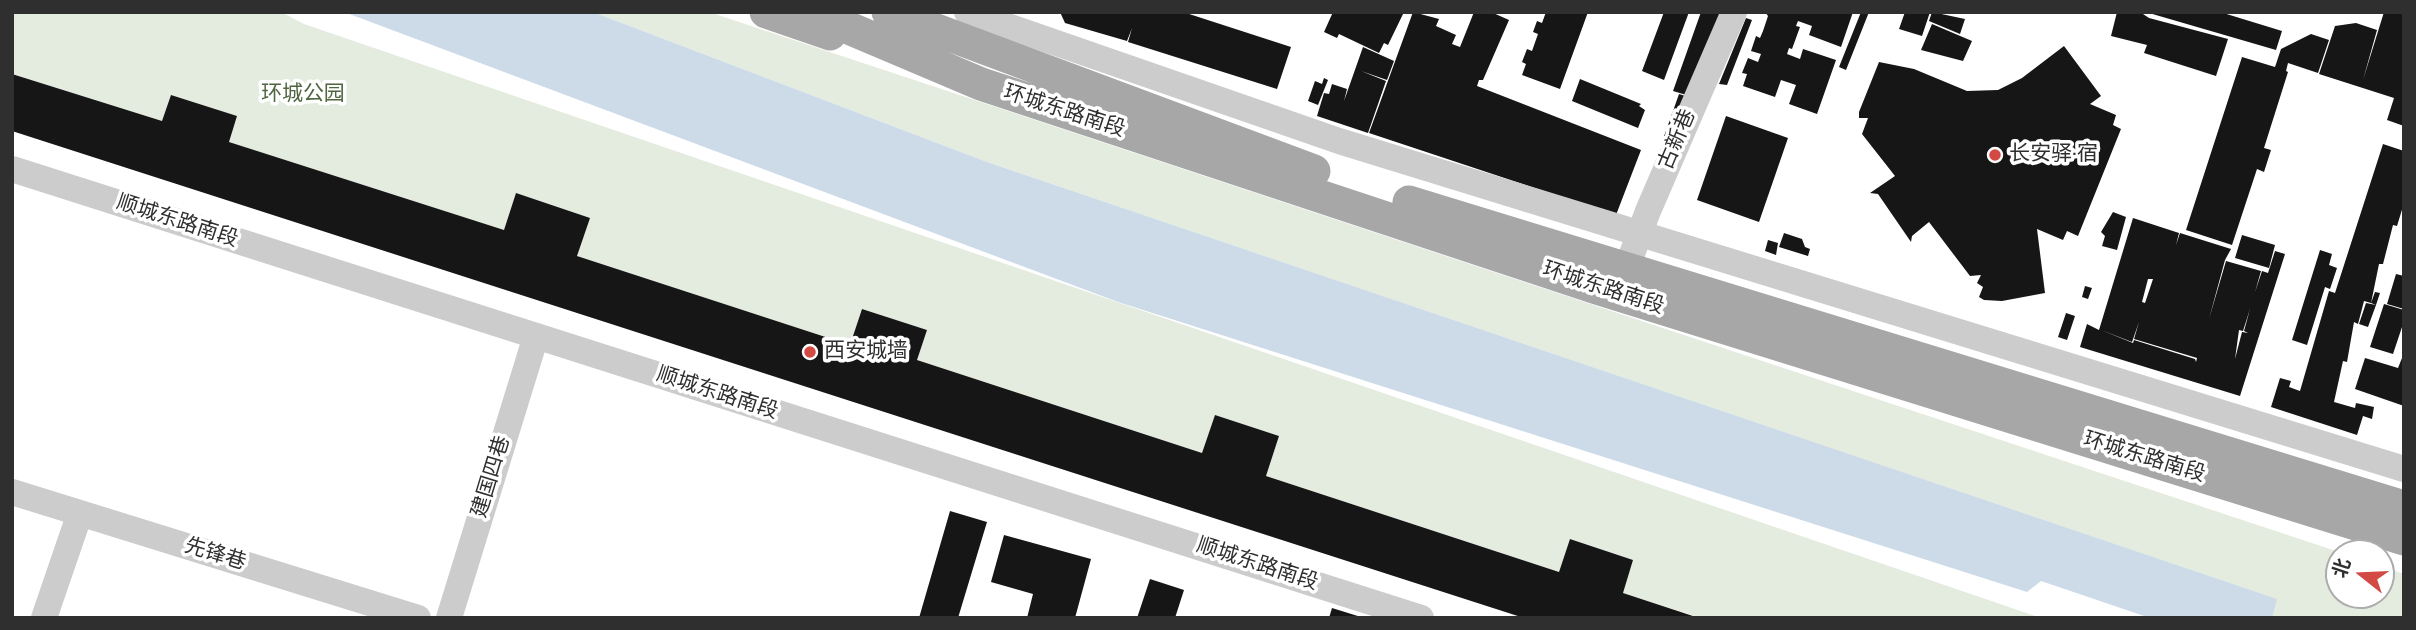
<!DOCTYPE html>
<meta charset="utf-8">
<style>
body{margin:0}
#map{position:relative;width:2416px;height:630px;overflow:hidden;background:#fff;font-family:"Nunito Sans","Noto Sans SC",sans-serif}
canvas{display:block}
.frame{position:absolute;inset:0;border:14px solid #2f2f2f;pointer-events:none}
.north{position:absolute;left:2325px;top:539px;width:70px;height:70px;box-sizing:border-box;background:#fff;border:2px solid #acacac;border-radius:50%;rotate:288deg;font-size:19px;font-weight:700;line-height:28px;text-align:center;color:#2f2f2f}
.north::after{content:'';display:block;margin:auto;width:24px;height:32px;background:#d34a45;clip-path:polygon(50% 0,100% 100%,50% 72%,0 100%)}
</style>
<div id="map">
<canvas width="2416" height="630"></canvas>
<div class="frame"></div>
<div class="north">北</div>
</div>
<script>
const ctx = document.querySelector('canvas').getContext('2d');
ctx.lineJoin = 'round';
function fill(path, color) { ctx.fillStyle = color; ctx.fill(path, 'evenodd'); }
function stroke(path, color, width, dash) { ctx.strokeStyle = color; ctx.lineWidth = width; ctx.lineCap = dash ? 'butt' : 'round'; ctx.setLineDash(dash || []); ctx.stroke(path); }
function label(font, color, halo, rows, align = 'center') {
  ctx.font = font + ' "Nunito Sans","Noto Sans SC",sans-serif'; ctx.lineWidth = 7; ctx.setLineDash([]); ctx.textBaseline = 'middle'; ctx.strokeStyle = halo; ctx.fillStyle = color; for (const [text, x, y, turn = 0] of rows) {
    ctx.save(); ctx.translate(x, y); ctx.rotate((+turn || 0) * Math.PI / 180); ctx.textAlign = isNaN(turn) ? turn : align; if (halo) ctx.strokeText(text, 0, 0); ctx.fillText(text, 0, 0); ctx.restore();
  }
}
fill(new Path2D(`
 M12,12H281L304,24L2041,618H1701L1623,593L1633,560L1571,539L1559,572L1266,476L1279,436L1215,415L1202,453L917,360L927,330L862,309L850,345L577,256L589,218L516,194L504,230L229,142L237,116L171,95L162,121L12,74Z
 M593,12H709L2342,553H2339V595H2381V566L2404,574V618H2272L2276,599L987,162Z`), '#e4ebdf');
fill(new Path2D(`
 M344,12H593L987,162L2277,599L2272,618H2150L2041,581L2027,592L1118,302Z`), '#cddbe9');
fill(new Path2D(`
 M1060,12H1183L1291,47L1277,89L1128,42L1132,28L1127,41L1065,23Z
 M1333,12H1404L1388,45L1384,43L1379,53L1339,34L1337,38L1324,32Z
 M1413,12L1439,19L1436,26L1456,35L1452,44L1460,47L1474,12H1491L1509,20L1483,80H1479L1477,86L1641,150L1616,215L1369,133Z
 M1546,12H1588L1560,89L1522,75L1526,64L1522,62L1527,49L1532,51L1538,34L1533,32L1537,21L1542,23Z
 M1664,12H1689L1664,80L1642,71Z
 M1701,12H1723L1693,97L1673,91Z
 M1765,12H1853L1841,47L1809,35L1812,26L1798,21L1796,26L1800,27L1792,49L1789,48L1787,54L1800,59L1803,49L1836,60L1817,114L1789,104L1796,85L1781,80L1775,97L1743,86L1747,74L1742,73L1748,58L1758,62L1761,54L1751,51L1756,36L1760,38L1763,31L1768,16Z
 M1861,12H1869L1846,70L1839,67Z
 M1905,12H1930L1922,36L1899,29Z
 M1932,12L1965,19L1960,34L1929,21Z
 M2117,12H2140L2149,18L2228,39L2216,76L2144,53L2147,45L2111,36Z
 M2220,12L2282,31L2276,50L2149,13Z
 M2384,12H2404V126L2387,120L2394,98L2319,74L2335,26L2356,23L2377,30L2363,80Z
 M1746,18L1752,20L1727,85L1719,84Z
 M1932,24L1972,41L1963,61L1921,50Z
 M2311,34L2329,40L2318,73L2288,63L2286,71L2288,72L2264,148L2271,150L2264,172L2257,169L2232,245L2186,230L2242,57L2275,67L2281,49Z
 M2064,46L2101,96L2090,104L2116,115L2113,125L2121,129L2078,236L2067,231L2063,240L2037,229L2045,293L2002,301L1984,300L1979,297L1983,287L1977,283L1981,275L1970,276L1929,222L1912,236L1911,242L1878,194L1870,193L1895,176L1862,134L1868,118H1859V112L1879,62L1914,69L1967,91L1998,90L2022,78Z
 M1363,47L1394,61L1387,80L1361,71L1386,81L1368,133L1317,116L1324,93L1329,94L1332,84L1347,89L1344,101Z
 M12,74L162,121L171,95L237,116L229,142L504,230L516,193L590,218L577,256L850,345L862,309L927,330L917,360L1202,453L1215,415L1279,436L1266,476L1559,572L1570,539L1633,560L1623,593L1699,618H1524L12,131Z
 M1324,78L1328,80L1318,105L1308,101L1315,81L1322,84Z
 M1580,79L1641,104L1639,106L1645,110L1638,128L1572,101Z
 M1679,94L1692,98L1673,146L1662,142Z
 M1726,116L1788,138L1759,222L1697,200Z
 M2383,144L2404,151V203L2397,226L2393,225L2383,264H2379L2371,303L2364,301L2358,324L2354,322L2347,362L2343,361L2334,402L2355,408L2356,403L2374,407L2372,419L2363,416L2357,435L2271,407L2280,378L2291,381L2289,387L2300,391L2329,291L2335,293Z
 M2113,212L2126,217L2117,250L2102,246L2105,236L2101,232Z
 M2133,218L2179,233L2176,245L2180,233L2231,249L2225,260L2209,319L2226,261L2261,271L2255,292L2262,271L2268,273L2275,251L2285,254L2240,396L2080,347L2087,324L2099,330ZM2148,279H2153L2145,303L2142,302ZM2250,309L2244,331L2248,333L2242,332L2235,359L2239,330L2243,331ZM2139,322L2134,339L2197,358L2196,362L2195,359L2134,340L2133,343L2101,330L2132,342Z
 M1784,233L1802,239L1805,247L1810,249L1808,256L1779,247Z
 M2242,235L2275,245L2269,268L2235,258Z
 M1768,240L1778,243L1776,255L1765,251Z
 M2320,250L2332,254L2329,265L2337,268L2330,289L2325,287L2307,345L2292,340Z
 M2396,274L2404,276V309L2387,304Z
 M2085,286L2092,288L2088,299L2082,297Z
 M2375,292L2380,293L2376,305L2371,303Z
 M2366,303L2376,305L2368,327L2359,324Z
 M2384,304L2404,310V321L2393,354L2370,347Z
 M2066,313L2075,316L2067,340L2058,337Z
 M2404,353V406L2355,389L2365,358L2398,368Z
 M950,511L987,522L958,618H919Z
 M1004,535L1091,559L1075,618H1027L1033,594L991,582Z
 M1150,579L1184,590L1175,618H1137Z
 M1332,608L1361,617L1360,618H1329Z`), '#161616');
stroke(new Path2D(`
 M967,12L1339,141L2404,469
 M12,169L1421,618
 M1626,270L1648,211L1734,12
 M12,492L418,618
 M44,618L80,513
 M449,618L536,336`), '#ccc', 26);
stroke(new Path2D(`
 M766,12L830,34
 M811,12L981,84L1597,288L2404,539
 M888,12L1314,171
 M1409,202L2404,507`), '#a7a7a7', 33);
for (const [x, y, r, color] of [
 [1995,155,7,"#d34a45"],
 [810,352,7,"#d34a45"]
]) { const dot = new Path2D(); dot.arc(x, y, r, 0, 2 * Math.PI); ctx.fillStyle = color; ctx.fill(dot); stroke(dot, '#fff', 2.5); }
label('21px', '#4f6641', '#fff', [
 ["环城公园",303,95]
]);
label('21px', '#2f2f2f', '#fff', [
 ["环城东路南段",1064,112,18],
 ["古新巷",1678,140,-67],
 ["顺城东路南段",177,222,18],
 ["环城东路南段",1603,289,18],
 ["顺城东路南段",717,394,18],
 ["环城东路南段",2144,458,17],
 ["建国四巷",492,477,-73],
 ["先锋巷",215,555,17],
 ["顺城东路南段",1257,565,18]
]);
label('21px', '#2f2f2f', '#fff', [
 ["长安驿·宿",2009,155],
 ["西安城墙",824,352]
], 'left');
</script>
